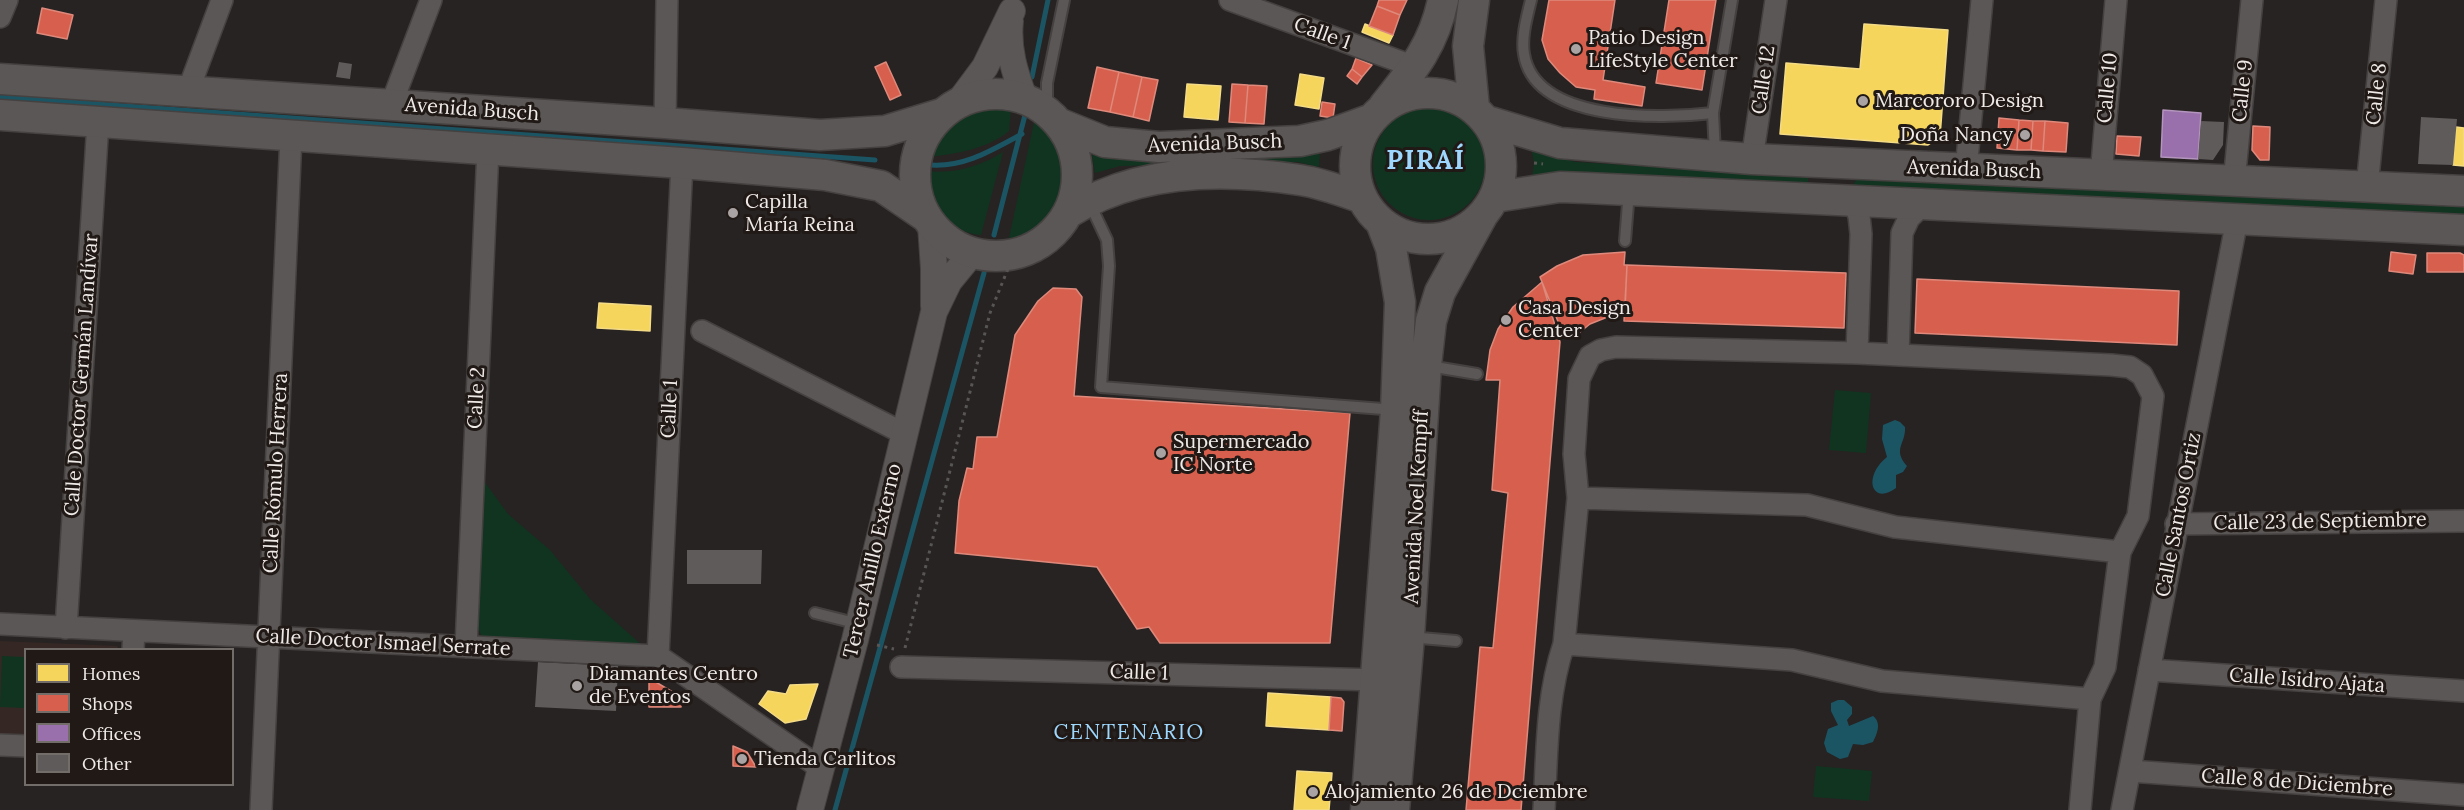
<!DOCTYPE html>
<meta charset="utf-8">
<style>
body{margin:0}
#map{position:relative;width:2464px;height:810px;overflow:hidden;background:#272322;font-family:Lora,serif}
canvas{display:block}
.legend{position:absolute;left:24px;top:648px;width:210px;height:138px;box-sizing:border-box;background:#201916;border:2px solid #736d6a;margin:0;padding:8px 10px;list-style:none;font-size:18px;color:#efeae8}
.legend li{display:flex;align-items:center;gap:12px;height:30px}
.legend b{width:30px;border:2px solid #736d6a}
</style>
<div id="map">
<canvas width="2464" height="810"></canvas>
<ul class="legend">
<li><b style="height:16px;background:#f6d55c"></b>Homes</li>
<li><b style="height:16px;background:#d6604d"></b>Shops</li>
<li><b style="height:16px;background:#9970ab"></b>Offices</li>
<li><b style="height:16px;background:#5f5b5a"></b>Other</li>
</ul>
</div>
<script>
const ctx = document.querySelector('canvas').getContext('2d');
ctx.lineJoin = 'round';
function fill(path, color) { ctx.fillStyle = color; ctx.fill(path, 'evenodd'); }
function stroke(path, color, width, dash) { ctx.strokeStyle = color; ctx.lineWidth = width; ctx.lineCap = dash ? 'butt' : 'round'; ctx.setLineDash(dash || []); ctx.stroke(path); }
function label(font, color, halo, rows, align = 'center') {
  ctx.font = font + ' Lora,serif'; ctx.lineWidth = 6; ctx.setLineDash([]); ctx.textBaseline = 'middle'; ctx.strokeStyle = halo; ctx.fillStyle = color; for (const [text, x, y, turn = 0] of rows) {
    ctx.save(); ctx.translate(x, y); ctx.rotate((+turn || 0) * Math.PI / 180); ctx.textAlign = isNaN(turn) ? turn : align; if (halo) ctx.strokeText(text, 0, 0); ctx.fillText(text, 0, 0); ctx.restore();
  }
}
fill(new Path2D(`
 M0,641L117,646L119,649L26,650L25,736L0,735Z`), '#352824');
fill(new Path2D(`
 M995,108L1011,109L1009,131C987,149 956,154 928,157C938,121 959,111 995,108Z
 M1373 164a56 56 0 1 1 112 0a56 56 0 1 1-112 0Z
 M1035,118C1078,140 1073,217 1027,236C1022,238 1015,238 1009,238Z
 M1531,147L1549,155L1576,162L1800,176L1808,178V186L1532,180L1534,163Z
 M1320,150L1319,167L1298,162L1120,166L1095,173L1092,155L1119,159L1298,154Z
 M1003,152L981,235C946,232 930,203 926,171C954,174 979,167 1003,152Z
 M1857,178L2464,203V218L1856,193L1853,185Z
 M1835,390L1871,393L1866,453L1829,450Z
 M481,477L508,514L550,550L590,599L644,647L487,641L481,635L477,625Z
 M2,656L25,657V708L0,707Z
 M1816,766L1872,771L1869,801L1813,797Z`), '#113420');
fill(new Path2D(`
 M1895,420L1900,422L1905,427C1906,444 1892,449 1907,466L1903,472L1896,475V488C1872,506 1862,477 1887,457L1882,439L1883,425Z
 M1838,700H1844L1852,707V714L1847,720L1849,726L1873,716C1882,723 1877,734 1873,742L1863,745L1853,744L1848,757L1840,759L1827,752L1824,743L1828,729L1838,725L1831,711V703Z`), '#1b5564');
const homes = new Path2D(`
 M1365,24L1393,35L1389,43L1362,32Z
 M1864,24L1948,30L1940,137L1928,145L1780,134L1786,63L1860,69Z
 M1300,74L1324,78L1319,109L1295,105Z
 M1187,84L1221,86L1218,120L1184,117Z
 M2456,127L2464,128V166L2453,165Z
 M599,303L651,306L650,331L597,328Z
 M818,684L806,719L785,723L759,704L768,691L786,694L790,685Z
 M1268,693L1331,697L1329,730L1266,726Z
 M1297,771L1332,773L1329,810H1294Z`);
fill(homes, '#f6d55c');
stroke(homes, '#f4db86', 1.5);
const shops = new Path2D(`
 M1379,0H1407L1400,15L1377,6Z
 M1549,0H1615L1603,80L1645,87L1642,106L1594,99L1595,90L1576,87L1560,73L1548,59L1542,40Z
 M1669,0H1716L1702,90L1656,83Z
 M1377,6L1400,15L1393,35L1369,26Z
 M42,8L73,15L67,39L37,33Z
 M1356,58L1372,65L1362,77L1352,69Z
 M886,62L901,95L890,100L875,67Z
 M1097,67L1119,72L1110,112L1088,108Z
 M1352,69L1362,77L1357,84L1347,76Z
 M1119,72L1142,77L1133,117L1110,112Z
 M1142,77L1158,80L1149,121L1133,117Z
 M1232,84L1248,85L1245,123L1229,122Z
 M1248,85L1267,86L1264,124L1245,123Z
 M1322,102L1335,104L1333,118L1320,116Z
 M1999,118L2019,120L2017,150L1997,148Z
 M2019,120L2033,121L2031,150H2017Z
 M2033,121H2045L2043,151L2031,150Z
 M2045,121L2068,123L2066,152L2043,151Z
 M2253,126L2270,127L2269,160H2260L2252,150Z
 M2117,136L2141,137L2139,156L2116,154Z
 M1625,252L1624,265H1627L1625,310L1590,324L1575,336L1559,324L1540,277L1557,266L1583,255Z
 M2391,252L2416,255L2413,274L2389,271Z
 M2427,253H2460L2464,255V272H2427Z
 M1627,265L1846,273L1844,328L1624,321Z
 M1917,279L2179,291L2177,345L1915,333Z
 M1542,282L1560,342L1521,810H1466L1480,647L1493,648L1508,493L1492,490L1500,380H1486L1490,350L1498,329L1513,307Z
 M1053,288L1076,289L1082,297L1074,396L1350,413L1330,643H1160L1149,627L1137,629L1097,567L955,553L959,501L967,468L973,469L977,437H997L1015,335L1038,301Z
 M649,678L681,697V707H649Z
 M1331,697L1341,698L1344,702L1342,731L1329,730Z
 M733,746L747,752L756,767L733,766Z`);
fill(shops, '#d6604d');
stroke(shops, '#de897c', 1.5);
const offices = new Path2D(`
 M2163,110L2201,113L2198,159L2161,157Z`);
fill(offices, '#9970ab');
stroke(offices, '#b395bd', 1.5);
stroke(new Path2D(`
 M1032,77L1048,0
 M0,97L875,160
 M931,165C965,167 992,150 1022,134
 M994,235L1025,115
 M835,810L984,273`), '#1b5564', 5);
fill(new Path2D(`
 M339,62L352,64L350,79L336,77Z
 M2421,117L2457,119L2453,165L2418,164Z
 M2201,121L2224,122L2223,145L2213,160L2198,159Z
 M687,550H762L761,584H687Z
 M538,662L618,666L616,711L535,707Z`), '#5f5b5a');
const service = new Path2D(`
 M1531,0C1527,17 1521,37 1524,54C1535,123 1662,119 1713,113L1732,0
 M1047,111V83L1064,0
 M1713,113L1715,153
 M1090,204L1107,240L1109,266L1101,387L1396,410
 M1625,241L1629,191
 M1429,366L1477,374
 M815,613L859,624
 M1409,637L1456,641`);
const minor = new Path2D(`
 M1230,0L1415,67
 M0,17L7,0
 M188,91L222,0
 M391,105L431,0
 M665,123L667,0
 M1752,159L1776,0
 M1966,170L1982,0
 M2101,176L2116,0
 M2234,182L2252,0
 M2367,187L2386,0
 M1854,202L1859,216L1861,234L1857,353
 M702,331L903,433
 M1898,355L1902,233L1909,218L1923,204
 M1578,498L1807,505L1895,527L2120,552
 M2176,524L2464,521
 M0,624L658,656
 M66,628L98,122
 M1564,644L1792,660L1882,681L2090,699
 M466,647L488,149
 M133,650L134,631
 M658,656L682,163
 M658,656L822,769
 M901,667L1377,680
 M2149,670L2464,691
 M0,745L26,746
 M2130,771L2464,795
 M261,810L291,136
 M1544,810C1547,755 1546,697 1564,644L1578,498L1574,454L1579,379L1590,356L1601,350L1616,347L1857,353L2111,365L2130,367L2142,375L2153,396L2138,516L2120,552L2105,667L2090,699L2080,810
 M2122,810L2237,220`);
const tertiary = new Path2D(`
 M1010,21C1007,49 1015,73 1024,98
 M959,102L985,67L1012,11
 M931,225L934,269V306
 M810,810L855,640L934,312L949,281L972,253`);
const secondary = new Path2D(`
 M1474,0L1468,46L1474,108
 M0,79L665,123L820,135L885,131L941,114
 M1355 166a73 73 0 1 1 146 0a73 73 0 1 1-146 0Z
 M915 175a81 81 0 1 1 162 0a81 81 0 1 1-162 0Z
 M1384,106C1412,71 1434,45 1443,0
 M0,115L682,163L825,175L881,186L925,216
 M1487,121L1560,143L1752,159L2464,191
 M1058,123L1105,142L1159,147L1300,141L1328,135L1372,119
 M1495,197L1560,187L1586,188L2464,230
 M1068,213C1136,169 1222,168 1300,180C1321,183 1342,191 1362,198
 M1366,810L1396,410L1400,302L1391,248L1381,222
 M1394,810L1409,637L1426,365L1431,321L1440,292L1482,216`);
stroke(service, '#454140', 14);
stroke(minor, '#454140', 24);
stroke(tertiary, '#454140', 28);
stroke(secondary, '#454140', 33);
stroke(new Path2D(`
 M1534,163L1543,164
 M877,645L894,649
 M905,648L990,313L1014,254`), '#585655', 3, [3, 4.5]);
stroke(service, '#5a5756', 10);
stroke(minor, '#5a5756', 21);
stroke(tertiary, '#5a5756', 26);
stroke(secondary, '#5a5756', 30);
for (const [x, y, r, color] of [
 [1576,49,6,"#a9a4a3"],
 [1863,101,6,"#a9a4a3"],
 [2025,135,6,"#a9a4a3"],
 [733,213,6,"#a9a4a3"],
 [1506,320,6,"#a9a4a3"],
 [1161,453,6,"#a9a4a3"],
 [577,686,6,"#a9a4a3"],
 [742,759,6,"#a9a4a3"],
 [1313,792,6,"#a9a4a3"]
]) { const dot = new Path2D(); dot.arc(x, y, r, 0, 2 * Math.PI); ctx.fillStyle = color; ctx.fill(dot); stroke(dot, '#201916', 2); }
label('20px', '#efeae8', '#201916', [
 ["Calle 1",1322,34,20],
 ["Calle 12",1764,80,-82],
 ["Calle 10",2108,88,-85],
 ["Calle 9",2243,91,-84],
 ["Calle 8",2377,94,-84],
 ["Avenida Busch",472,110,4],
 ["Avenida Busch",1215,144,-2],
 ["Avenida Busch",1974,170,2],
 ["Calle Doctor Germán Landívar",82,375,-86],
 ["Calle 2",477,398,-87],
 ["Calle 1",670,409,-87],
 ["Calle Rómulo Herrera",276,473,-87],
 ["Avenida Noel Kempff",1417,507,-87],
 ["Calle Santos Ortiz",2179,515,-79],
 ["Calle 23 de Septiembre",2320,522,-1],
 ["Tercer Anillo Externo",873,561,-77],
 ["Calle Doctor Ismael Serrate",383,643,3],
 ["Calle 1",1139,673,2],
 ["Calle Isidro Ajata",2307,681,4],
 ["Calle 8 de Diciembre",2297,783,4]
]);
label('20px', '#efeae8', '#201916', [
 ["Patio Design",1588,38],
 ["LifeStyle Center",1588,61],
 ["Marcororo Design",1875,101],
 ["Doña Nancy",2013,135,"right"],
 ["Capilla",745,202],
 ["María Reina",745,225],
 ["Casa Design",1518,308],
 ["Center",1518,331],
 ["Supermercado",1173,442],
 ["IC Norte",1173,465],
 ["Diamantes Centro",589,674],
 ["de Eventos",589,697],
 ["Tienda Carlitos",754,759],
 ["Alojamiento 26 de Dciembre",1325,792]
], 'left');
ctx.letterSpacing = '1.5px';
label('21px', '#9dd7fd', '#201916', [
 ["CENTENARIO",1129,733]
]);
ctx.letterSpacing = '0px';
ctx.letterSpacing = '1.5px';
label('bold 26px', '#9dd7fd', '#201916', [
 ["PIRAÍ",1426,162]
]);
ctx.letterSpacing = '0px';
</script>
